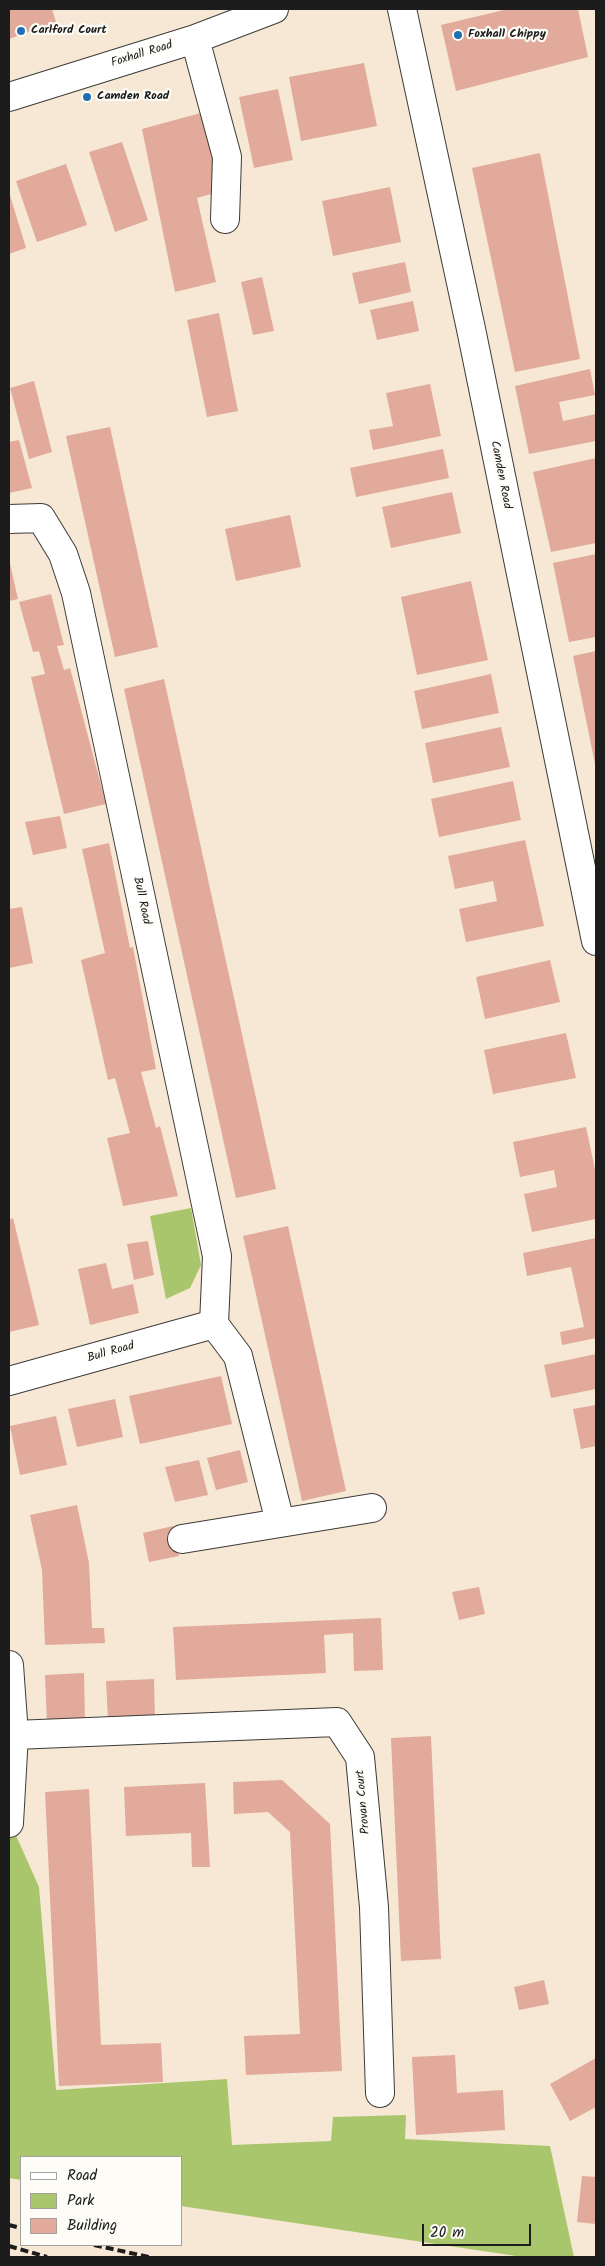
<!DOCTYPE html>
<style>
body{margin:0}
#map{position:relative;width:605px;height:2266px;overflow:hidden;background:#f6e8d4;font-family:Kalam,sans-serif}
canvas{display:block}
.frame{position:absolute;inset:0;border:10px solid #1c1c1c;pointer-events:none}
.legend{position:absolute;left:20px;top:2156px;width:162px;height:90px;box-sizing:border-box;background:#fdfcf7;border:1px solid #a3a29f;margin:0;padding:6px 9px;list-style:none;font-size:15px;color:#1c1c1c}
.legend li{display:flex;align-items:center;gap:10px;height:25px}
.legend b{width:25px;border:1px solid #a3a29f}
.scale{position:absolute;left:422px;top:2224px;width:109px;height:22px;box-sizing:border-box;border:2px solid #1c1c1c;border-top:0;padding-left:6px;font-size:15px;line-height:18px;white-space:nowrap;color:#1c1c1c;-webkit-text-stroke:4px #fdfcf7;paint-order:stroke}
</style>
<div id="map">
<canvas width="605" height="2266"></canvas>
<div class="frame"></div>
<ul class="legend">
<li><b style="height:6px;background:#fff"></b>Road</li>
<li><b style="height:14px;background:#aac66d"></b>Park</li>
<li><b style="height:14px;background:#e1aa9a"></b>Building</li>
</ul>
<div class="scale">20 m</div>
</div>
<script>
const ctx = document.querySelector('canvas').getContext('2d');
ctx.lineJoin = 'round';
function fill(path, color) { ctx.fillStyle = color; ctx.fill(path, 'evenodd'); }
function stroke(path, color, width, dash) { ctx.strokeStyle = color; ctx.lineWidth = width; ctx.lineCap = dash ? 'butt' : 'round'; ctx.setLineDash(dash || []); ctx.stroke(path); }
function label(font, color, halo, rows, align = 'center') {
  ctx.font = font + ' Kalam,sans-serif'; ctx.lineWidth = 4.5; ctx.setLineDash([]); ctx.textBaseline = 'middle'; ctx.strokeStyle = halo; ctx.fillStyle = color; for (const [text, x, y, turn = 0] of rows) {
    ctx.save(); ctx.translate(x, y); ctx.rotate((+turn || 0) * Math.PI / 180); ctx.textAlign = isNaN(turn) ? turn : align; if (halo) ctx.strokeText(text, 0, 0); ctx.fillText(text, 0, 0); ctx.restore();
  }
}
fill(new Path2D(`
 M191,1208L201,1265L190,1288L166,1299L150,1216Z
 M10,1822L39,1887L56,2090L227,2079L232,2145L331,2141L333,2117L406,2115L405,2139L550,2146L574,2257H523L181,2206V2157H21V2180L9,2178Z`), '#aac66d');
fill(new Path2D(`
 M9,9H52L56,22L9,39Z
 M508,9H578L588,57L456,91L441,25Z
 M364,63L377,126L301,141L289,77Z
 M278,89L293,160L254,168L239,97Z
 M208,111L219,192L197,198L216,282L175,292L142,129Z
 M122,142L148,220L115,232L89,152Z
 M540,153L580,359L515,372L472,168Z
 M66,164L87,225L37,242L16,181Z
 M390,187L401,242L333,256L322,201Z
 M9,192L26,248L9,254Z
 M405,262L411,292L359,304L352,273Z
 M262,277L274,331L253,335L241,282Z
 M413,301L419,331L377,340L370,310Z
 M219,313L238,411L207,417L187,320Z
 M590,369L595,395L559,402L563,421L596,414V441L529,454L515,386Z
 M34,381L52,452L29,459L10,388Z
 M430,384L441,436L373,450L369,430L393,426L386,393Z
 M110,427L158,647L115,657L66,436Z
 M19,440L32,488L9,493V442Z
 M443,449L449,478L356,497L350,468Z
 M596,458V543L551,552L533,472Z
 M452,492L461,533L391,548L382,507Z
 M290,515L301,567L236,581L225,529Z
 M596,554V637L569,642L553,563Z
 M9,559L18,599L9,601Z
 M471,581L488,660L417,675L401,597Z
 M51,594L64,645L57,646L64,670L70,668L106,804L64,814L31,677L45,674L39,651L33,652L19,602Z
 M596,651V764H595L573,656Z
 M491,674L499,713L422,729L414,691Z
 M164,679L276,1189L236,1198L124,689Z
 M501,727L510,767L433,783L425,743Z
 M513,781L521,820L439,837L431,799Z
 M60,816L67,848L33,855L25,822Z
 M525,840L544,926L466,942L459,909L497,901L493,881L455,889L448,856Z
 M109,843L130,948L133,947L156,1069L141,1072L156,1128L160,1126L178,1196L123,1206L107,1138L130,1133L115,1078L108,1080L81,960L105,953L82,849Z
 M22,907L33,963L9,968V909Z
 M550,960L560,1002L485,1019L476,977Z
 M566,1033L576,1078L493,1094L484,1050Z
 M586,1127L596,1174V1219L532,1232L524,1194L557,1187L554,1170L520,1177L513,1142Z
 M13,1218L39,1325L9,1332V1220Z
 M288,1226L346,1491L302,1501L243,1236Z
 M596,1238V1338L562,1345L560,1332L584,1327L571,1267L527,1276L523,1253Z
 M148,1241L154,1275L134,1280L127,1244Z
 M106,1263L112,1289L133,1284L139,1313L90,1325L78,1269Z
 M596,1354V1389L551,1398L544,1365Z
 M221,1376L232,1424L140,1444L129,1396Z
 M115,1399L123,1437L77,1447L68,1409Z
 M596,1405V1446L581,1449L573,1409Z
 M56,1416L67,1465L20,1475L10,1426Z
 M240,1450L248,1482L216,1490L207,1458Z
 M199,1460L208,1495L175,1502L165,1467Z
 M77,1505L89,1563L92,1628H104L105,1643L45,1645L42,1570L30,1515Z
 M173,1526L179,1556L149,1562L143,1533Z
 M479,1587L485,1614L459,1620L452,1592Z
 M381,1618L383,1670L354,1671L353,1633L324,1635L326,1673L176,1680L173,1627Z
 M84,1673L85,1721L47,1723L45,1675Z
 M154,1679L155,1718L108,1720L106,1681Z
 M431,1736L441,1959L401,1961L391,1738Z
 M282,1780L330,1824L342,2071L246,2075L244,2036L300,2034L290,1832L268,1812L234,1814L233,1782Z
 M205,1783L210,1867H192L191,1833L126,1836L124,1787Z
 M89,1789L101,2045L161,2043L163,2082L59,2086L45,1792Z
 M544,1980L549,2004L519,2010L514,1987Z
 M455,2055L457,2093L503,2090L505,2130L416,2135L412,2057Z
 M596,2058V2107L570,2121L550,2084Z
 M582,2176L596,2177V2224L577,2222Z`), '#e1aa9a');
const minor = new Path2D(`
 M402,9L471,329L596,941
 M195,39L227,157L225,219
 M9,97L195,39L274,9
 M9,519L41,518L63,554L76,593L217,1256L214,1324L9,1381
 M214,1324L238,1356L280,1522
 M182,1539L372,1508
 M9,1665L14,1735L9,1823
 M14,1735L337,1722L360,1757L374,1907L380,2093`);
stroke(minor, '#3d3b38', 30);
stroke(minor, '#fff', 28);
stroke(new Path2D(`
 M9,2225L21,2228
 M94,2245L149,2257
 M9,2246L47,2257`), '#1c1c1c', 4, [8, 4]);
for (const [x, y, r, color] of [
 [21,31,5,"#1f6fb2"],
 [458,35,5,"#1f6fb2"],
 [87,97,5,"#1f6fb2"]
]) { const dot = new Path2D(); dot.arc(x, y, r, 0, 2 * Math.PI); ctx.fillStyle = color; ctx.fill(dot); stroke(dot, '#fdfcf7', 2); }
label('bold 12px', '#1c1c1c', '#fdfcf7', [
 ["Carlford Court",31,31],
 ["Foxhall Chippy",468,35],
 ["Camden Road",97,97]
], 'left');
label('12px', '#1c1c1c', '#fdfcf7', [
 ["Foxhall Road",142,55,-17],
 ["Camden Road",500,475,79],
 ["Bull Road",141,901,78],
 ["Bull Road",111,1353,-16],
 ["Provan Court",364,1802,-95]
]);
</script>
